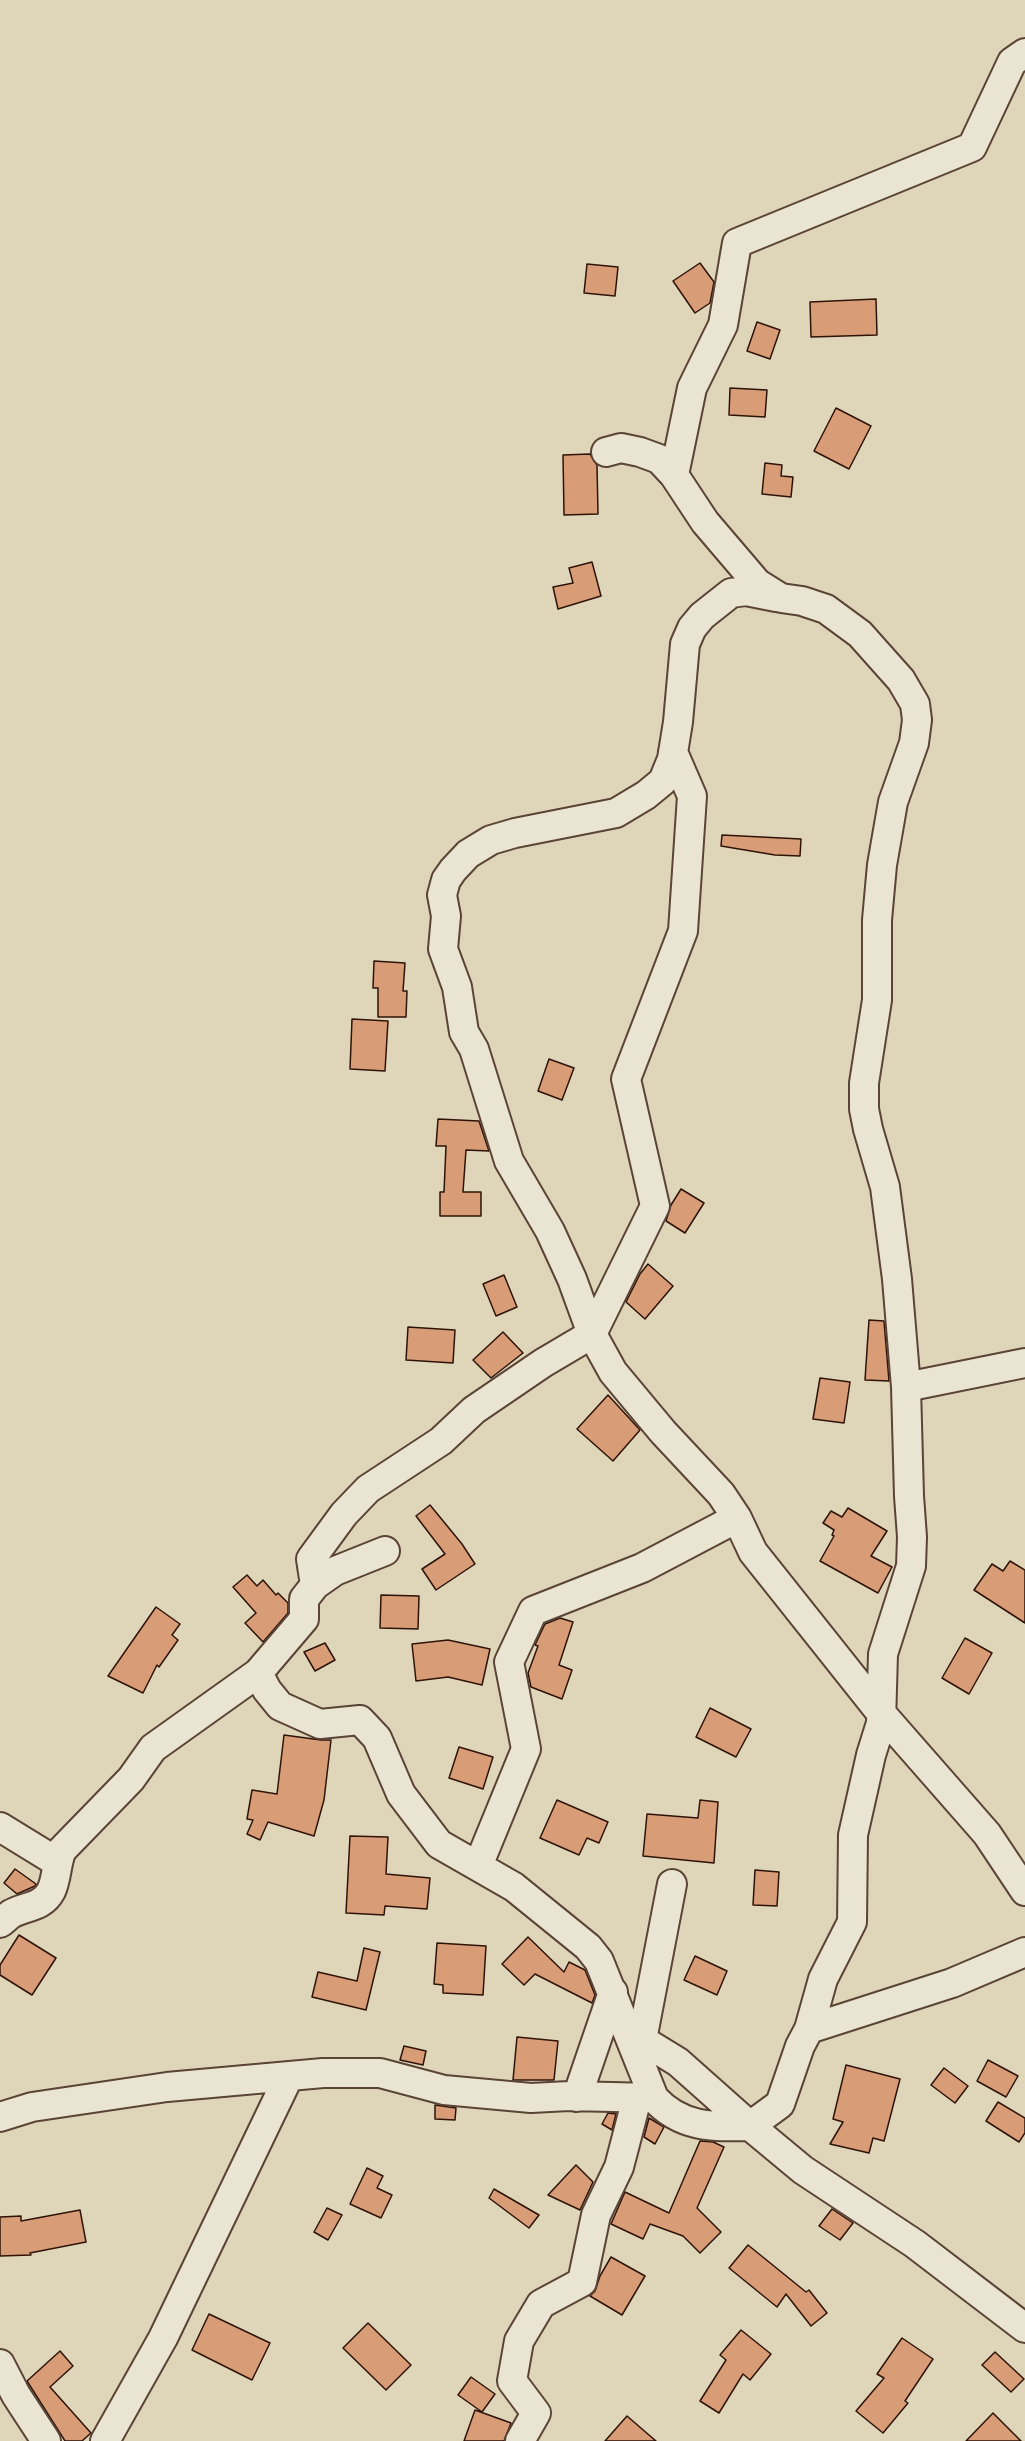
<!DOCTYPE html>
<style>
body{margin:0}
canvas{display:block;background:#dfd6ba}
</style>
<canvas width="1025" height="2441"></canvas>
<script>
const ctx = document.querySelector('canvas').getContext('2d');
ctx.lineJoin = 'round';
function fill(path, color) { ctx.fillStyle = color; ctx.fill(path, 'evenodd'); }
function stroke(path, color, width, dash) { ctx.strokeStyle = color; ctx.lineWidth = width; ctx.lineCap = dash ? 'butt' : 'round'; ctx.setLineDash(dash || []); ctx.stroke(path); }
const building = new Path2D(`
 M700,263L714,282L710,303L695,313L673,281Z
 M587,264L618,267L615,296L584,293Z
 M876,299L877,335L811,337L810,302Z
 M757,322L780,330L770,359L747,351Z
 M730,388L767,390L765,417L729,415Z
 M836,408L871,426L849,469L814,451Z
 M590,454L597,465L598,514L564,515L563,455Z
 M765,463L782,465L781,476L793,477L791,497L762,494Z
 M592,562L601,596L558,609L553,587L573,583L569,568Z
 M722,835L801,839L800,856L775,855L721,846Z
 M374,961L405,963L403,991H407L406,1017H378V988H373Z
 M352,1019L388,1021L385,1071L350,1069Z
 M549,1059L574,1068L562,1100L538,1091Z
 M438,1119L479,1121L489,1151L466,1150L463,1192H481V1216H440V1192H444L446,1146H436Z
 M681,1189L704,1203L685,1233L666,1221L671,1205Z
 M648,1264L673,1286L645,1319L626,1302L640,1274Z
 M504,1275L517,1307L496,1316L483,1284Z
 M869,1320L884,1321L889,1381L865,1380Z
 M408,1327L455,1330L453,1363L406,1360Z
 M503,1332L523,1353L491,1378L473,1360Z
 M820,1378L850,1382L844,1423L813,1419Z
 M608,1395L640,1430L613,1461L577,1429Z
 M430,1505L462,1544L475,1564L436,1590L422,1569L445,1554L416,1516Z
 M848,1508L887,1531L871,1556L892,1567L878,1593L820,1561L834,1536L832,1535L834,1530L823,1523L831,1511L842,1517Z
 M1010,1561L1025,1570V1623L974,1590L992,1564L1003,1571Z
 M247,1575L257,1586L263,1580L276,1595L278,1593L288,1603V1613L263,1642L245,1623L256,1613L233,1587Z
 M381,1595L419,1596L418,1629L380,1628Z
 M156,1607L180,1624L172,1635L178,1640L159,1667L157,1665L143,1693L108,1676Z
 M560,1618L573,1622L559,1665L572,1670L562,1699L531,1687L528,1673L538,1646L535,1645L545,1624Z
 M965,1638L992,1653L969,1694L942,1678Z
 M448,1640L490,1649L482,1685L448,1677L416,1681L412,1644Z
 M325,1643L335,1660L315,1671L304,1652Z
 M710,1708L751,1729L736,1757L696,1737Z
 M284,1735L321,1740H331L324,1800L314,1836L268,1822L260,1840L247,1834L253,1820L247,1819L252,1790L277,1794Z
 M459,1747L493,1757L483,1789L449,1778Z
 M557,1800L608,1822L599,1843L587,1838L579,1855L540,1838Z
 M700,1800L718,1802L714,1863L643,1856L647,1814L698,1818Z
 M350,1836L388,1837L386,1874L430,1878L427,1909L385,1906L384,1915L346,1913Z
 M15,1869L36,1884L35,1886L17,1894L4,1883Z
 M755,1870L779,1872L777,1906L753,1905Z
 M19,1935L56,1958L32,1995L0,1975V1965Z
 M528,1937L564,1972L569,1962L585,1970L595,1995L592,2003L535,1974L524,1985L502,1964Z
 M437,1943L486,1946L483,1995L443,1993V1985L434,1984Z
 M364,1948L380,1952L366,2010L312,1997L318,1972L357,1981Z
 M695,1956L727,1971L717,1995L684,1980Z
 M517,2037L558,2041L554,2080H513Z
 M404,2046L426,2051L423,2065L400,2060Z
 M988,2060L1018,2076L1006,2097L977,2081Z
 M846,2065L900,2079L884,2141L873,2138L869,2153L830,2144L843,2122L833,2119Z
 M944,2068L968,2086L955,2103L931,2085Z
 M998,2102L1025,2118V2133L1019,2142L986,2121Z
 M435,2105L456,2108L455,2120L435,2119Z
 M608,2113L616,2114L612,2130L602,2124Z
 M649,2118L664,2127L655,2144L644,2137Z
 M700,2141L713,2142L724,2147L697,2208L721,2232L700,2253L683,2236L650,2224L643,2239L611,2224L625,2192L669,2213Z
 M576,2165L593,2182L580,2210L548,2195Z
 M367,2168L383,2176L377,2188L392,2195L381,2218L350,2204Z
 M494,2189L539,2215L529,2228L489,2198Z
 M327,2208L342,2215L328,2240L314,2232Z
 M832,2209L853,2223L840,2240L819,2226Z
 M80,2210L86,2242L30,2253L31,2255L0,2256V2217L21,2216V2221Z
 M748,2245L806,2292L809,2290L827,2313L811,2326L786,2294L777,2307L729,2268Z
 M611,2257L645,2276L622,2315L590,2296L595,2291L600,2276Z
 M209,2314L270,2343L252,2380L192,2350Z
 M368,2323L411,2365L386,2390L343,2348Z
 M741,2330L771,2354L750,2380L743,2374L719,2413L700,2401L726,2360L720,2355Z
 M902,2338L933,2359L905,2401L908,2403L883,2433L856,2411L884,2378L877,2374Z
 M60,2351L73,2366L50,2387L91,2433L82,2441H65L27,2381Z
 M995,2352L1024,2379L1011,2392L982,2365Z
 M471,2377L495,2394L482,2412L458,2395Z
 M475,2410L511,2423L504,2441H464Z
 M993,2413L1021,2441H966Z
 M627,2416L656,2441H605Z`);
fill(building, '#d89c76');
stroke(building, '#2e1309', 1.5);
const minor = new Path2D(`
 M606,452L621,448L640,452L659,459L674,475L705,522L757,583L781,598L802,601L826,609L860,634L901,680L915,704L917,720L914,743L893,802L882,865L877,920V1000L864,1083V1109L868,1129L885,1187L897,1279L906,1387L909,1496L912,1537L911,1566L883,1654L881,1723L871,1755L853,1835L852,1922L823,1979L809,2029L800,2046L780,2104L750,2126L678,2062L629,2032
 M674,475L692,388L723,325L737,243L972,147L1012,62L1025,53
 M776,597L746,591L731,593L702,616L692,628L685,644L678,722L672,759L663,781L646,795L616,813L515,833L491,840L468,854L453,870L446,880L442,895L446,916L443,949L457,987L464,1032L474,1049L509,1161L550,1231L572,1279L592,1334L613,1372L663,1432L721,1494L737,1518L753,1552L881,1713L987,1834L1025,1891
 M906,1387L1025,1363
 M315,1585L311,1559L344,1514L368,1489L441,1441L474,1410L543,1363L592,1334L655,1206L626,1079L683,931L692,796L673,752
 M258,1673L267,1690L280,1706L320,1724L360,1720L377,1738L401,1794L439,1844L514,1887L588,1947L599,1961L654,2098
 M0,1827L57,1862
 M478,1866L526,1749L509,1662L533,1611L642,1568L737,1518
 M0,1923C4,1920 7,1917 11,1914C25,1906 42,1908 51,1891C57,1879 56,1863 62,1850L131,1779L153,1748L258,1673L304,1619V1599L315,1585L335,1571L385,1551
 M809,2029L952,1983L1025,1952
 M642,2040L672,1884
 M577,2097L613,1992
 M0,2117L32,2107L167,2087L323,2073H380L444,2090L531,2098L569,2096L654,2098C681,2128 713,2127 750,2126L803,2170L915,2244L1025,2328
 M0,2364L16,2395L46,2441
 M105,2441L163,2338L289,2076
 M520,2441L536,2413L512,2381L519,2341L541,2304L582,2282L596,2215L619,2167L637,2098`);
stroke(minor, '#5a4435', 32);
stroke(minor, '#eae4d2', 28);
</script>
